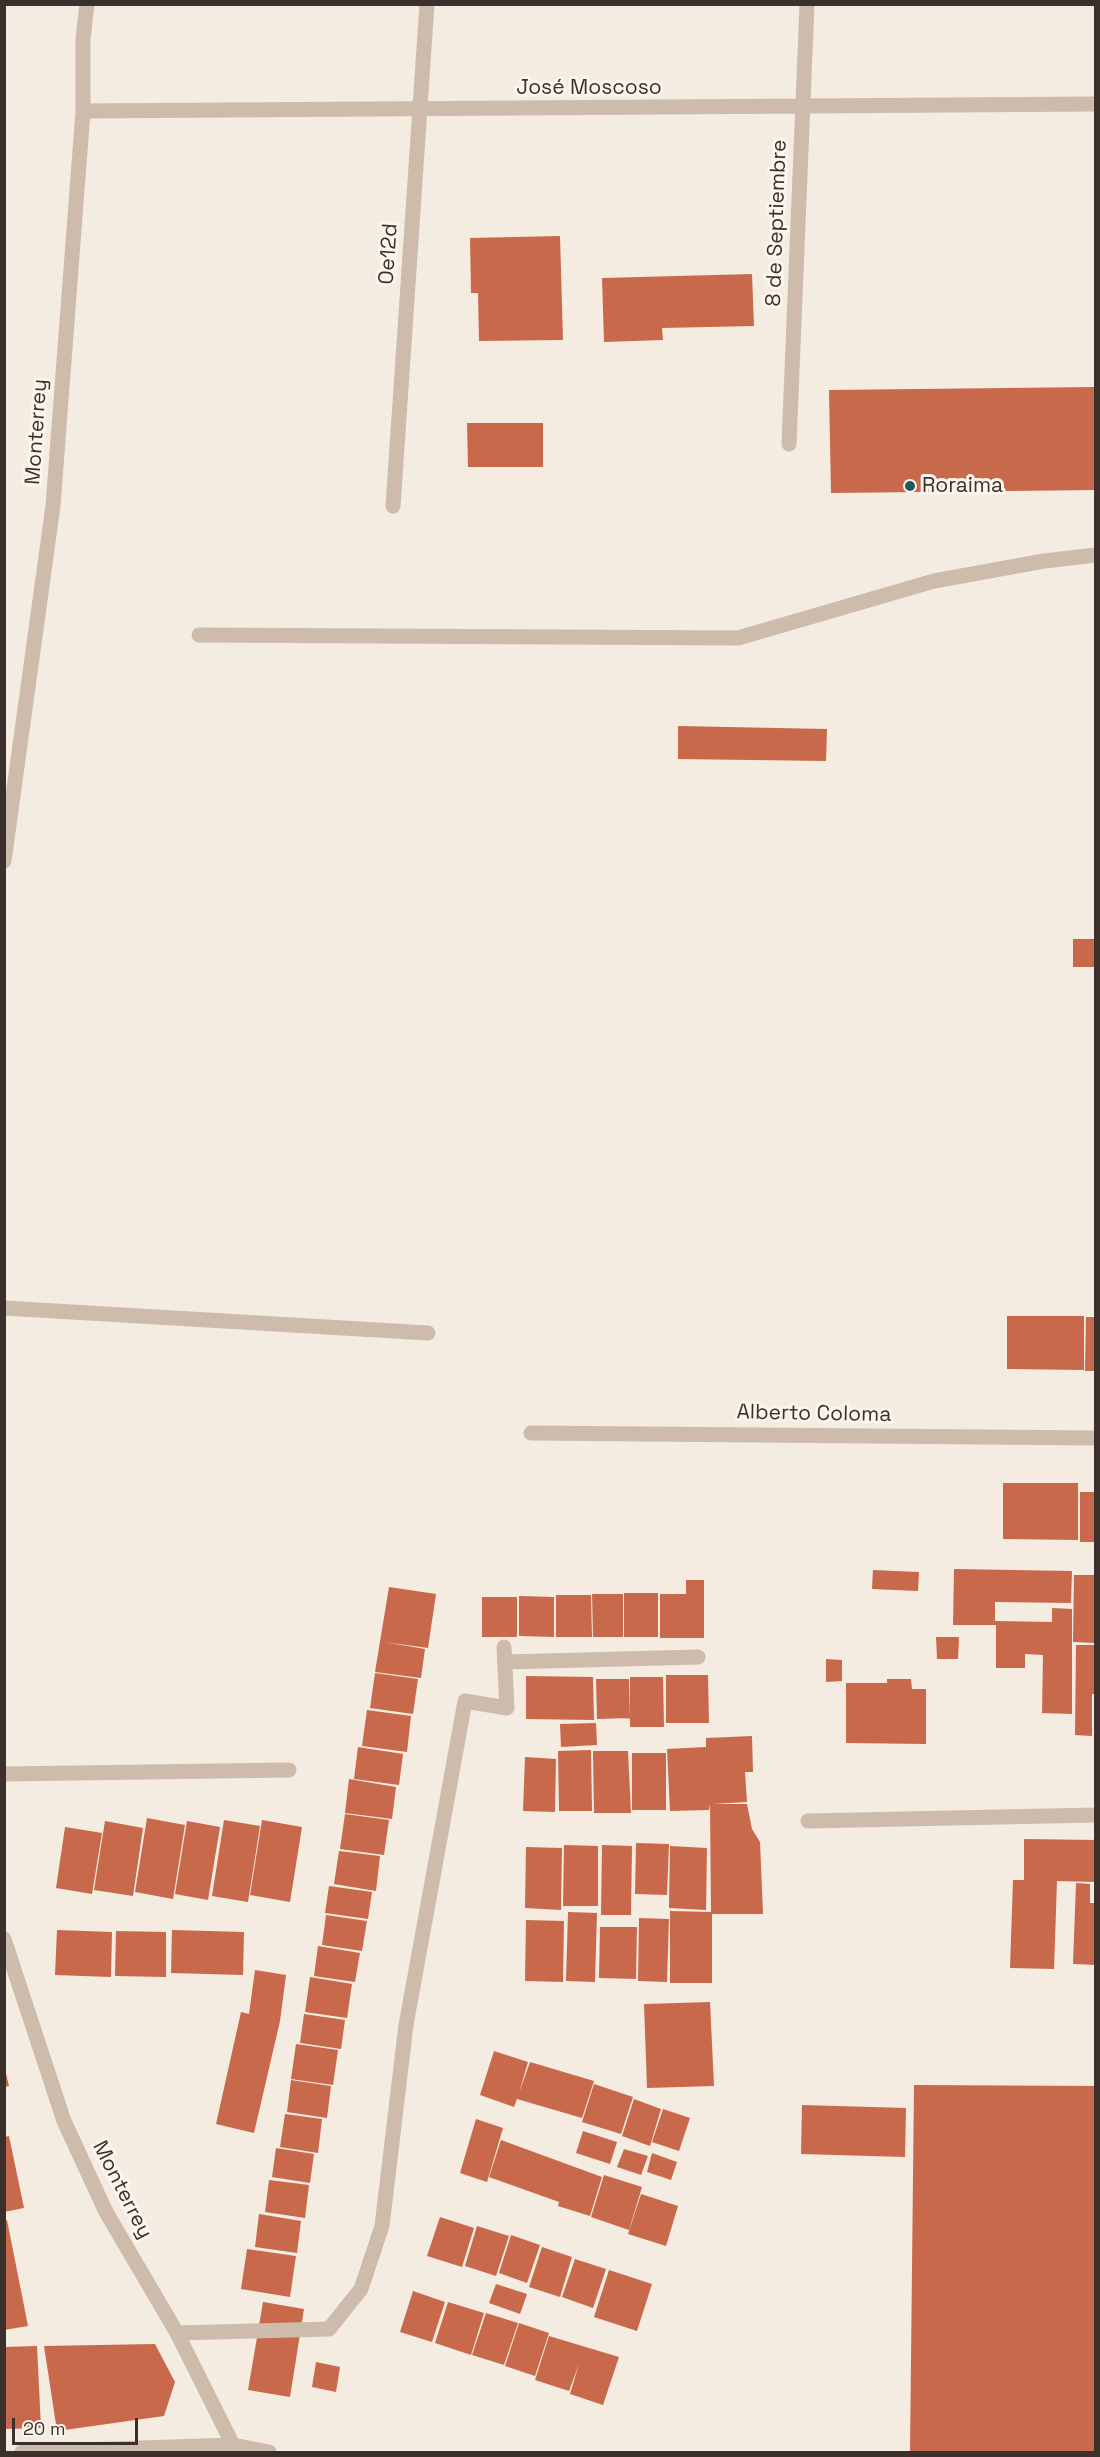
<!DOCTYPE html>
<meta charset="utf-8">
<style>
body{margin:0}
#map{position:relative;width:1100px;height:2457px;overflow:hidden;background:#f4ebe1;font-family:"Space Grotesk",sans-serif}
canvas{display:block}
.frame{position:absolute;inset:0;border:6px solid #3b302b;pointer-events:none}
.scale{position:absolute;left:12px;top:2418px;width:126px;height:27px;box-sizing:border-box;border:3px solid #3b302b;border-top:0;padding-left:8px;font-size:18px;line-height:21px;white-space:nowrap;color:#3b302b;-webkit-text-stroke:4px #fbf5ee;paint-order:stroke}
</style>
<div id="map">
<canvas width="1100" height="2457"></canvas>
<div class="frame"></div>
<div class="scale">20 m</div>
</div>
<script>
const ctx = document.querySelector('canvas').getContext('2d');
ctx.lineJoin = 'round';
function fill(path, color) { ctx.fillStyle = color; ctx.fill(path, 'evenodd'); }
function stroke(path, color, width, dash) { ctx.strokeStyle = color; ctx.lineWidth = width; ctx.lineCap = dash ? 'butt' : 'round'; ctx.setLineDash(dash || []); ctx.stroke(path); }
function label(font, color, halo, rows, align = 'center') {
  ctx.font = font + ' "Space Grotesk",sans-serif'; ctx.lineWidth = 6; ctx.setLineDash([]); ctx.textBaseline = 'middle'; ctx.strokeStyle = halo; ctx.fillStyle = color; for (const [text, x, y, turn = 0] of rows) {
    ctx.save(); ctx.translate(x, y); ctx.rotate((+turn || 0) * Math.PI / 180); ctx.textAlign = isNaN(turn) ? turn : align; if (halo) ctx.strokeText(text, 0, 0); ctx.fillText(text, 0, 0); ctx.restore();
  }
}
fill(new Path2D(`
 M560,236L563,340L479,341L478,293H471L470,238Z
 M752,274L754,326L662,328L663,340L604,342L602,278Z
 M1096,387V490L831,493L829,390Z
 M467,423H543V467H468Z
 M678,726L827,729L826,761L678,759Z
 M1073,939H1096V967H1073Z
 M1007,1316H1084V1370L1007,1369Z
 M1086,1317H1096V1371H1085Z
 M1003,1483H1078V1540L1003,1539Z
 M1080,1492H1096V1542H1080Z
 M954,1569L1072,1571L1071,1603L995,1602V1621L1052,1622V1608L1072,1609V1714L1042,1713L1043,1655L1025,1654V1668H996V1625H953Z
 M873,1570L919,1572L918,1591L872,1589Z
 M1074,1575H1096V1643L1073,1642Z
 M686,1580H704V1638H660V1594H686Z
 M389,1587L436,1594L428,1648L384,1642L425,1649L421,1678L375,1672Z
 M624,1593H658V1637H624Z
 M592,1594H623V1637H593Z
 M556,1595H591L592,1637H556Z
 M519,1596L554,1597V1637L519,1636Z
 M482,1597H517V1637H482Z
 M936,1637H959L958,1659H937Z
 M1076,1645H1096V1694H1092V1736L1075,1735Z
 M826,1659L842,1660V1681L826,1682Z
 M375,1673L418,1679L413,1714L370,1708Z
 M666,1675H708L709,1723H666Z
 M526,1676L593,1677L594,1720L526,1719Z
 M630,1677H663L664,1727H630Z
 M596,1679H629L630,1718L597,1719Z
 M887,1679H911L912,1689H926V1744L846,1743V1683H887Z
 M367,1710L411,1716L407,1752L362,1746Z
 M596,1723L597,1745L561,1747L560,1724Z
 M752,1736L753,1772H745L747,1802L712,1804H747L752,1829L760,1842L763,1914H712V1983H670V1911L711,1912L710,1804L709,1810L670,1811L667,1749L706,1747V1738Z
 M358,1747L403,1754L399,1785L354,1779Z
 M591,1750L592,1811H559L558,1751Z
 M593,1751H628L631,1813H594Z
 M632,1753H666V1810H632Z
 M525,1757L556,1759L555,1812L523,1811Z
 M349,1779L396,1787L392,1819L345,1813Z
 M345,1814L389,1820L384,1855L340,1849Z
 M147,1818L185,1825L173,1899L135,1892Z
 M224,1820L260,1826L248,1902L212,1896Z
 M262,1820L302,1827L290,1902L250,1895Z
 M105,1821L143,1828L133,1896L94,1890Z
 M187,1821L220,1827L208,1900L175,1894Z
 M65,1827L102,1833L92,1894L56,1888Z
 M1024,1839L1096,1840V1882L1057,1881L1054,1969L1010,1968L1013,1880H1024Z
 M636,1843L669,1844L667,1895L635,1894Z
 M564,1845L598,1846V1906H563Z
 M602,1845L632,1846L631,1915H601Z
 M670,1846L707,1848L706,1910L669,1908Z
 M526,1847L562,1848L561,1910L525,1908Z
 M339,1851L380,1856L376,1891L334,1884Z
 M1076,1883L1090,1884V1903H1096V1965L1073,1964Z
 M329,1886L372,1892L368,1919L325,1913Z
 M568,1912L597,1913L595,1982L566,1981Z
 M326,1915L367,1921L362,1951L322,1945Z
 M639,1918L669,1919L667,1982L638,1981Z
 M526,1920L564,1921L563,1982L525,1981Z
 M600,1927H637L636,1979L599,1978Z
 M57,1930L112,1932L111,1977L55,1975Z
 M172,1930L244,1932L243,1975L171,1973Z
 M116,1931L166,1932V1977L115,1976Z
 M318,1946L360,1953L355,1982L314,1976Z
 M255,1970L286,1975L280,2021L254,2133L216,2124L241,2012L249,2014Z
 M310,1977L352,1984L347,2018L305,2012Z
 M710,2002L714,2086L647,2088L644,2004Z
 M304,2014L345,2020L341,2049L300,2043Z
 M296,2044L338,2050L333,2085L291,2079Z
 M494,2051L528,2062L519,2093L530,2062L594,2081L582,2118L517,2099L514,2107L480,2095Z
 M4,2065L9,2086L4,2087Z
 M291,2080L331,2086L327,2118L287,2112Z
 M594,2084L633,2097L621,2134L582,2122Z
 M914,2085L1096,2086V2452H910Z
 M634,2099L661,2109L650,2146L622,2136Z
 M802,2105L906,2108L905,2157L801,2154Z
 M663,2109L690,2118L679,2151L652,2142Z
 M285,2114L322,2119L318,2153L280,2147Z
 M476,2119L503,2128L487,2182L460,2173Z
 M583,2131L617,2142L610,2164L576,2153Z
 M9,2136L24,2208L4,2212V2137Z
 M501,2140L602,2177L590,2216L558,2206L559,2202L489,2177Z
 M276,2148L314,2154L310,2183L272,2177Z
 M624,2149L648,2156L641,2175L617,2167Z
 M652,2153L677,2162L671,2180L647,2172Z
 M604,2175L642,2187L629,2230L591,2217Z
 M269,2180L309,2185L305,2218L265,2212Z
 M641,2194L678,2206L666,2246L628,2234Z
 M259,2214L301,2221L297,2253L255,2247Z
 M440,2217L474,2228L462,2267L427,2256Z
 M7,2220L28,2326L4,2330V2221Z
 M477,2226L509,2236L496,2276L465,2266Z
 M511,2235L540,2245L527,2283L499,2273Z
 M542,2247L572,2257L560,2297L529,2287Z
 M247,2249L296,2256L290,2297L241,2289Z
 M575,2259L606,2269L593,2308L562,2297Z
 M609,2270L652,2284L637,2331L594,2317Z
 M496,2284L527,2294L520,2314L489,2303Z
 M413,2291L445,2302L432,2342L400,2332Z
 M263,2302L304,2309L290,2397L248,2390Z
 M448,2302L484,2313L471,2355L435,2343Z
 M486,2313L518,2323L504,2365L472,2355Z
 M519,2323L549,2333L535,2376L505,2366Z
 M549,2336L619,2357L603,2405L570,2394L579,2364L569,2391L535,2380Z
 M155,2344L175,2382L164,2416L57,2431L44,2346Z
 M37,2346L41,2428L4,2429V2347Z
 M316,2362L340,2367L336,2392L312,2387Z`), '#c8694b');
stroke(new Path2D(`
 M199,635L738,638L934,581L1044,561L1096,555
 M4,1308L428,1333
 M505,1662L698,1657
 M4,1774L289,1770
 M177,2333L329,2329L361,2289L382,2226L406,2025L465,1701L507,1708L504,1647`), '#cdbbac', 15);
stroke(new Path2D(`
 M83,111L1096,104
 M789,444L807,4
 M393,506L427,4
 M4,861L53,506L83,111V38L87,4
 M531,1433L1096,1438
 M808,1821L1096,1815
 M4,1939L64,2121L106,2212L177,2333L233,2445`), '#cdbbac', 15);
stroke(new Path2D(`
 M22,2452L233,2445L269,2452`), '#cdbbac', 15);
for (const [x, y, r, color] of [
 [910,486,6,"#1f5a5e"]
]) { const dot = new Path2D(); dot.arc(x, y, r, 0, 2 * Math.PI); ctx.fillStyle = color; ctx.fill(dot); stroke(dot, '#fbf5ee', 2); }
label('21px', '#3b302b', '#fbf5ee', [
 ["José Moscoso",589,88],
 ["8 de Septiembre",777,223,-88],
 ["Oe12d",389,254,-86],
 ["Monterrey",37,432,-86],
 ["Alberto Coloma",814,1414,1],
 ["Monterrey",122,2190,63]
]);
label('21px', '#3b302b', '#fbf5ee', [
 ["Roraima",922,486]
], 'left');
</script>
